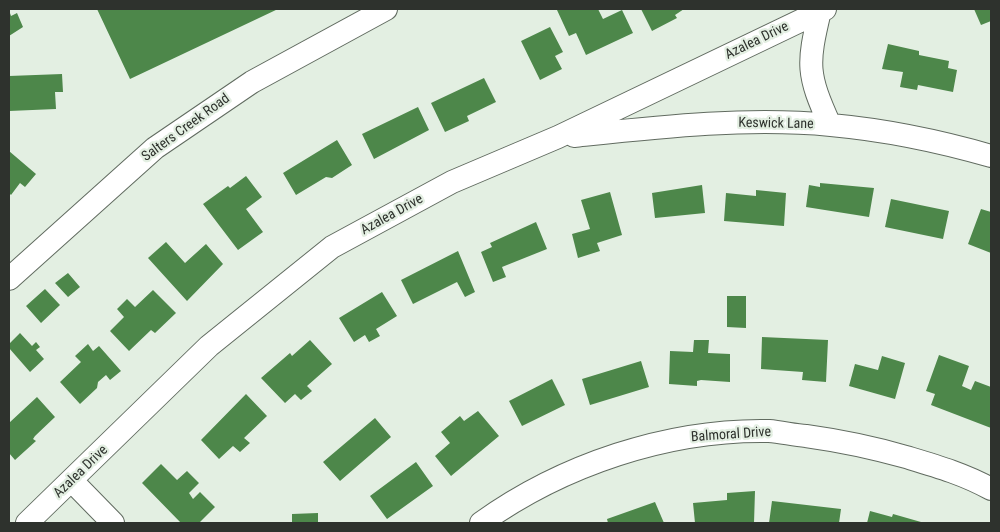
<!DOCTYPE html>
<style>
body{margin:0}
#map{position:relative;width:1000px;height:532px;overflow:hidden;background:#e3efe2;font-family:"Roboto Condensed",sans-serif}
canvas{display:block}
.frame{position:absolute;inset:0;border:10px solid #2e322d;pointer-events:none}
</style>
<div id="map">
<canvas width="1000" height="532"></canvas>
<div class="frame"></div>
</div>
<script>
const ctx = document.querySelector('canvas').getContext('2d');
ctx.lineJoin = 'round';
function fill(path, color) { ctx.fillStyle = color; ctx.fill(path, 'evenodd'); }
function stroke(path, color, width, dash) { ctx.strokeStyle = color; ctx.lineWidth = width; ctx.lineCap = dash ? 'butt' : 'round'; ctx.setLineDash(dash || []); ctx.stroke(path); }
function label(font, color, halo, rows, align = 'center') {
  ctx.font = font + ' "Roboto Condensed",sans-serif'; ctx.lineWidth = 4.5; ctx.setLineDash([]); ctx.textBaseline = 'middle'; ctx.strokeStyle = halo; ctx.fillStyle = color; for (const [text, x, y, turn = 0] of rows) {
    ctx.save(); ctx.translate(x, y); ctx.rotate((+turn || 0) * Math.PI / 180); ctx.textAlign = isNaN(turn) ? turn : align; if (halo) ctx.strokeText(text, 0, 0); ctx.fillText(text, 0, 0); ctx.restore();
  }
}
fill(new Path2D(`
 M97,9H278L130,79Z
 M558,9H598L603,19L622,10L633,33L586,55L576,33L569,36L557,10Z
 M641,9H684L675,15L677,18L652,31Z
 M974,9H991V21L981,25Z
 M9,10L11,16L17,13L23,27L9,36Z
 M550,27L563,52L555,56L562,69L540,80L521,41Z
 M888,44L919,51V55L949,61L948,68L957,70L953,92L918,85L917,90L900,87L903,72L882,69Z
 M62,74L63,92H55L56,109L9,111V76Z
 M484,78L496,102L467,116L469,121L445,132L431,103Z
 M418,107L429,130L374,159L362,134Z
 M337,140L352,165L332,178L326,177L296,195L283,173Z
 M9,151L36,174L25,187L20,183L11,195L9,193Z
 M246,176L262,197L246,209L263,232L238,250L203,204L228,186L230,188Z
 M820,183L874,188L869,217L806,207L809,185L820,187Z
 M702,185L705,213L655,218L652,193Z
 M756,190L786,193L784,226L724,221L726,193L756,196Z
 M610,192L622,235L597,243L600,251L578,258L572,234L590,229L581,200Z
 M891,199L949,211L943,239L885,227Z
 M981,209L991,212V253L968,244Z
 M536,222L547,249L502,267L506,277L493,282L481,252L492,247L490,243Z
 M166,242L185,263L206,244L223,264L187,301L148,258Z
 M458,251L475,292L465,297L457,282L413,304L401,280Z
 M68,273L80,287L68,297L55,283Z
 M45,289L60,305L41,323L26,306Z
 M153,290L176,313L155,333L151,330L129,351L110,331L124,317L117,309L127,299L135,307Z
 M382,292L397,316L376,329L380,336L369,342L365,335L354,342L339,318Z
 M727,296H746V328L727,327Z
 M20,333L32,346L36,342L40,347L36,350L44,359L30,372L9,348V344Z
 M762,337L828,340L826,382L802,380L803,372L761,369Z
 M310,340L332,364L307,386L312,391L301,400L295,394L285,403L261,378L290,353L292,356Z
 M694,340H709L708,353L730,354V382L701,380L697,381V386L669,384L670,351L693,352Z
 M88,344L93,351L99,346L121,371L110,380L106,375L98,382L97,388L80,404L60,382L81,362L75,356Z
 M939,355L969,366L962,386L971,390L975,381L991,387V428L931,405L935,394L926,391Z
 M882,356L905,363L895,399L849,386L855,364L878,370Z
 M641,361L649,387L590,405L582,379Z
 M552,379L565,405L522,426L509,401Z
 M246,394L267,416L244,438L250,443L240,452L233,446L219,459L201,440Z
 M37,397L55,417L35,436L33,439L36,441L15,460L9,453V423Z
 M478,411L499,436L451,476L435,456L450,443L441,432L460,416L464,421Z
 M375,418L391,437L340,481L323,462Z
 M416,462L433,486L387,519L370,496Z
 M161,464L177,480L187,471L199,483L189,493L193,499L200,492L215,507L199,523H181L142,483Z
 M755,491L754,523H695L693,503L727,500V493Z
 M772,501L841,509L839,523H769Z
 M655,502L664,523H608L607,519Z
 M870,511L892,517L893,514L921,522L867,523Z
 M318,513V523H292V514Z`), '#4d874a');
const street = new Path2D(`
 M820,11C807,65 807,74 830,125
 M574,136C659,127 746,117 831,125C886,130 939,141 991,156
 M9,279L155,148L252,82L386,9
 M72,481L113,523
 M27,523L209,346L332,247L452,182L558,137L825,9
 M481,523C562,465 668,429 769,431C781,432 794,435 806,436C842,441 871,447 906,457C936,466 964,474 991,489`);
stroke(street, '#616b60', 24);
stroke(street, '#fff', 22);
label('14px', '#2e322d', '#e3efe2', [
 ["Azalea Drive",757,41,-26],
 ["Keswick Lane",776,124,1],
 ["Salters Creek Road",186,128,-36],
 ["Azalea Drive",392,215,-29],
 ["Balmoral Drive",731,435,-4],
 ["Azalea Drive",81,472,-44]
]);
</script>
